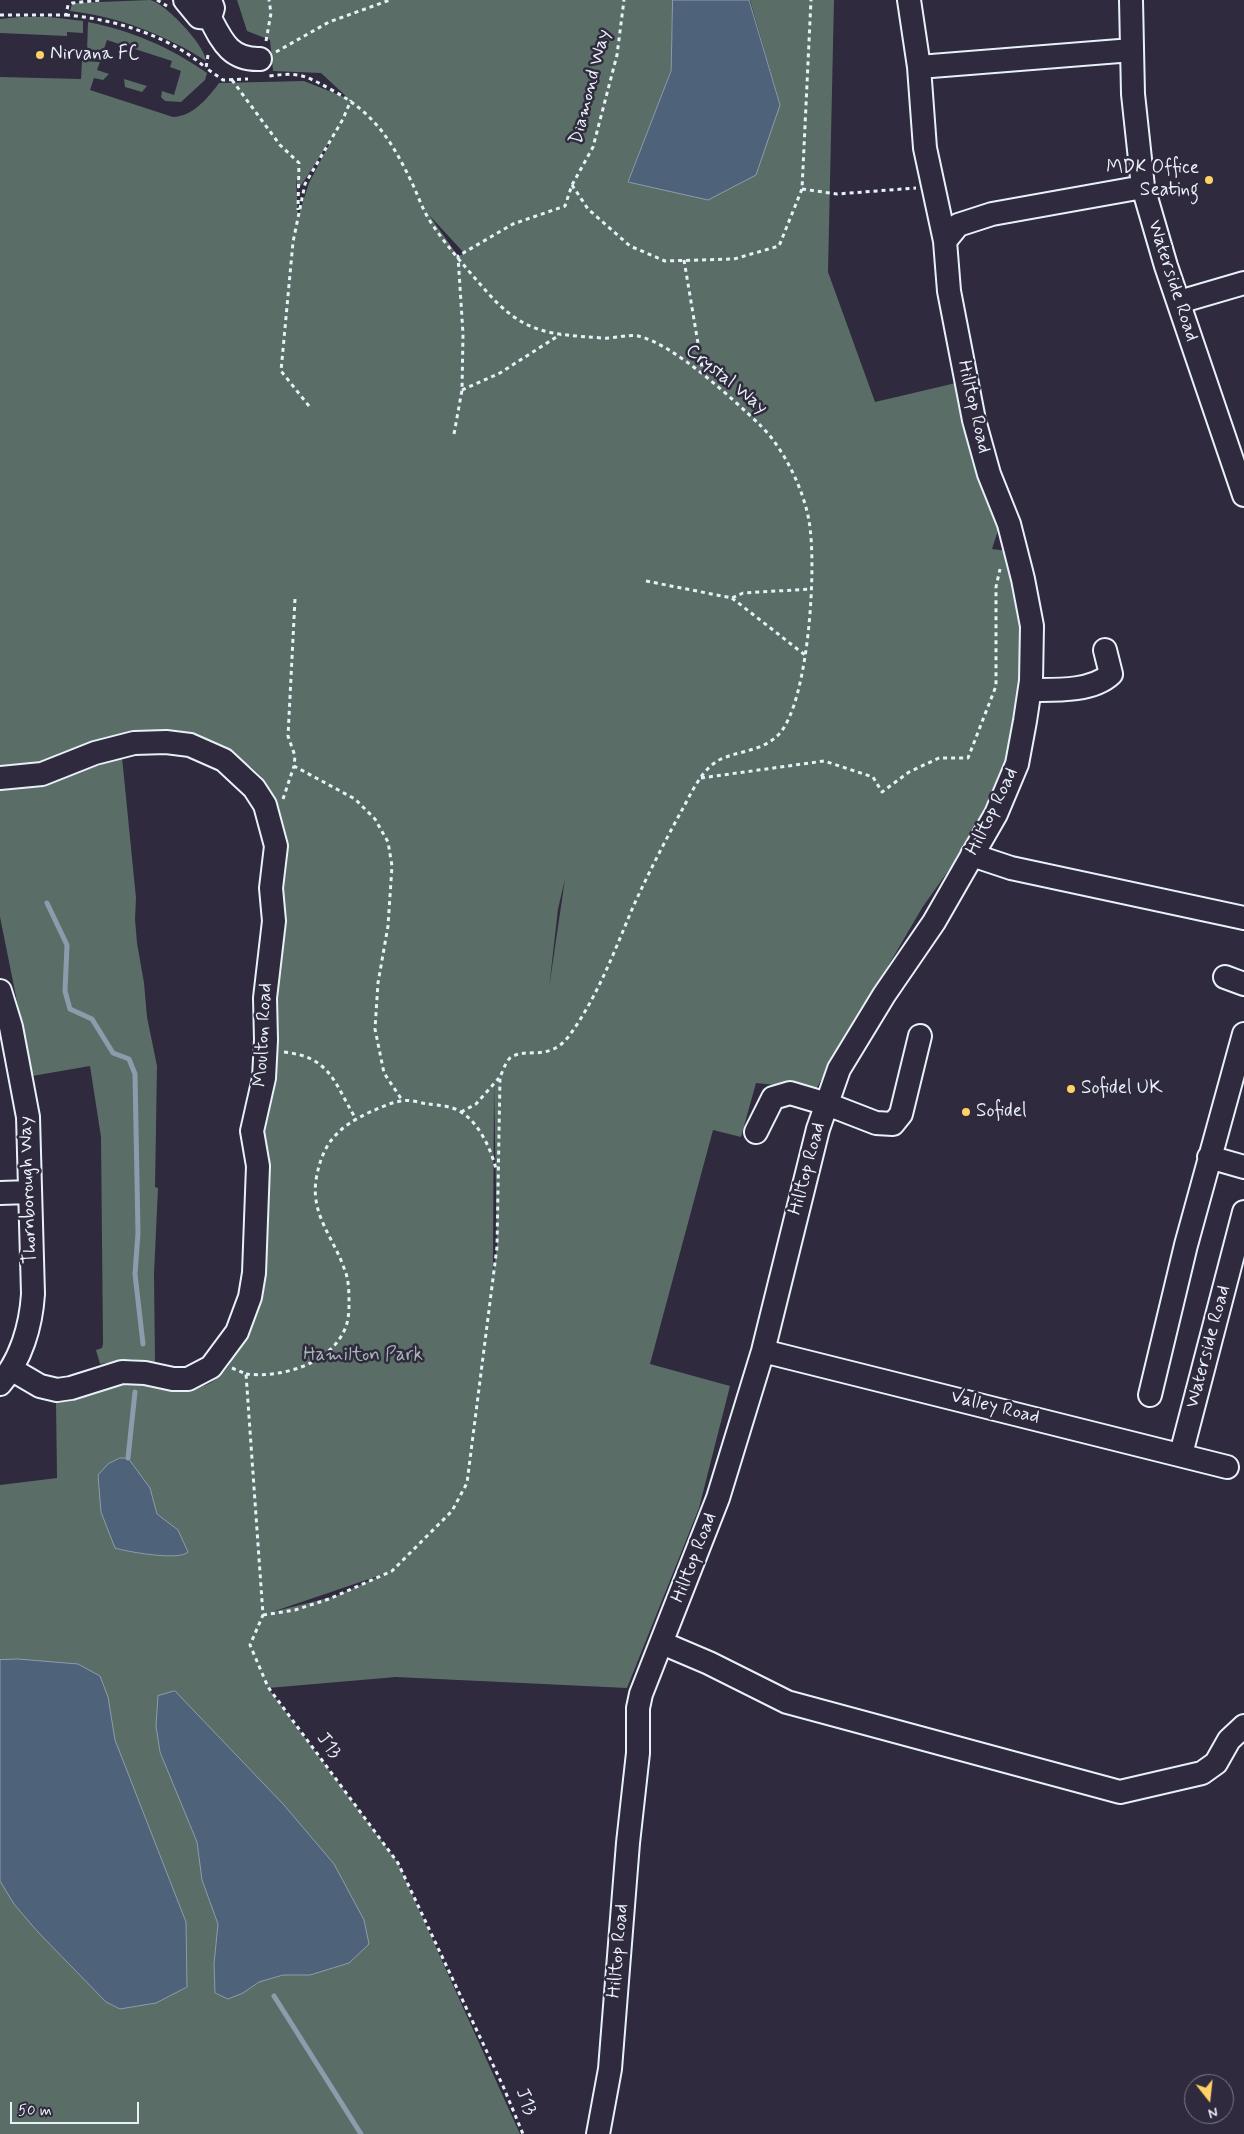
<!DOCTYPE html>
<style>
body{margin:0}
#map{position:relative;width:1244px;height:2134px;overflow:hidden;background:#2f2a3d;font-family:Mynerve,sans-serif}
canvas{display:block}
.north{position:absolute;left:1184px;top:2074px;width:50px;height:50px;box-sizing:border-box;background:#2f2a3d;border:1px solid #797a88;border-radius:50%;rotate:164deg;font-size:14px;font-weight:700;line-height:20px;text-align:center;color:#e8f1f8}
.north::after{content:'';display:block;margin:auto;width:18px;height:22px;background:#ffd166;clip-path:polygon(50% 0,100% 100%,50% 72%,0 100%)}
.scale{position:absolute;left:10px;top:2102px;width:129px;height:22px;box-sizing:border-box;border:2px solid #e8f1f8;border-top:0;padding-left:6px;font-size:15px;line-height:18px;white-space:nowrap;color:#e8f1f8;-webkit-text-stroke:4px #2f2a3d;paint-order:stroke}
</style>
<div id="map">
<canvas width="1244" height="2134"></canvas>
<div class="north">N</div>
<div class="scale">50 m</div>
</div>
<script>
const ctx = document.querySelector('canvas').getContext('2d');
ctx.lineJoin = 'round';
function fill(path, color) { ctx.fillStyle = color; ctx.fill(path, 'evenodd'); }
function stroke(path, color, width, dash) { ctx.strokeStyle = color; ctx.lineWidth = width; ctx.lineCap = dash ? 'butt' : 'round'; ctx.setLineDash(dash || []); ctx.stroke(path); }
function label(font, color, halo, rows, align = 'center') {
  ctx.font = font + ' Mynerve,sans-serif'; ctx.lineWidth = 5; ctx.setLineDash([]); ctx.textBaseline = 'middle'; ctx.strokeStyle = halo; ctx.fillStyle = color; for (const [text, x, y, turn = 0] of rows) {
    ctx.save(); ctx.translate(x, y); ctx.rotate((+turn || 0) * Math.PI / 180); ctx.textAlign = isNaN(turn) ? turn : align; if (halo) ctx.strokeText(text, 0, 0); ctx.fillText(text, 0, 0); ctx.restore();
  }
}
fill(new Path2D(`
 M150,0C165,3 205,45 206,61C164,34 119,17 70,11L72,4L75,3Z
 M237,0H673L671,71L628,182L780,105L750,0H834L828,272L875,402L956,383L1004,512L992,549L1016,552L1031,644L1006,789L922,908L816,1089L756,1083L741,1137L713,1130L650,1364L730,1386L699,1508L627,1688L396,1677L268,1688L398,1863L520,2134H0V1485L57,1478L56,1402C78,1401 94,1390 115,1386C157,1377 200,1411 231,1362L227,1360L240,1342L262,1145L270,793L261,776L251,767L239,759L191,737L48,765L0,770V77L81,79L82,61L100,62L97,70L109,74L103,80L94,78L90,90L173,117C192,117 209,97 219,83L304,81L349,99L321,73L273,71L270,40L247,31ZM334,135L309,183L298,217L296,178L298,190ZM429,215L464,253L463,254L458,256ZM565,879L549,988L558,909ZM494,1083L497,1247L494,1269L493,1268ZM384,1574L336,1596L272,1612Z
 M20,17H49L83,21V33L67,32V36L0,33V19Z
 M88,22C132,31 170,47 207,73L205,80L181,102L165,101L161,97L162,91L174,95L181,71L170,67L172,61L107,40L103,52H87Z
 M124,79L147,86L142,92L125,87Z
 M122,757L136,898L135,919L137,943L144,983L147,1017L157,1066L155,1187L158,1188L154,1274L155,1362L131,1359L100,1364L96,1350L102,1348L103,1344L101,1137L90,1066L32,1076L0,917V790L42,786Z`), '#5a6e67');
const water = new Path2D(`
 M673,0H749L780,105L756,175L708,200L628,182L671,71Z
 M120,1458H128L150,1488L157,1514L178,1530L188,1552C180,1561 128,1552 115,1548L101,1512L98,1475L108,1464Z
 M18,1659L78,1664L100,1676L108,1697L115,1740L186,1922L187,1987L156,2003L120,2009L106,2002L37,1931L14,1904L0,1881V1660Z
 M175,1691L284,1805L334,1864L364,1920L369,1944L349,1963L310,1975H283L259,1982L243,1993L228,1999L215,1993L214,1964L218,1924L202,1880L197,1842L160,1752L156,1726L158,1696Z`);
fill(water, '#4e6379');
stroke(water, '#8c9cac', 1);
stroke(new Path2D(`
 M47,903L67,945L65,991L70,1009L92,1019L113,1053L129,1059L135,1074L138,1233L135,1274L143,1344
 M128,1458L135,1392
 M274,1996L361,2134`), '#8c9cac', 5);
const minor = new Path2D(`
 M185,0L199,17L210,18
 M210,0L213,8L210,18C222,41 230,60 260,59
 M909,0L919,67L1132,50
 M1131,0L1133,94L1143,187L1166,266L1244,495
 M945,241L958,225L992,214L1143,187
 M1179,302L1244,283
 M1030,690C1054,690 1092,692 1111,674L1105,650
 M0,778L42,774L95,753L134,743L166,742L190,745L224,760L254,788L265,805L276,846L271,888L274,921L265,998L266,1040L264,1078L252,1131L258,1166L254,1273L250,1297L237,1332L211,1367L188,1379H173L145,1373L122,1372L71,1388L57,1390L40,1386L11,1369
 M972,855L1011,868L1244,918
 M1225,977L1244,984
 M0,991L11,1027L28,1117L33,1294C31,1326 21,1360 0,1384
 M756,1132L773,1098L790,1093L827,1104L876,1123L893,1124L901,1114L920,1036
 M1209,1157L1244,1167
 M0,1193L30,1192
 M763,1351L1227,1467
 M1150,1395L1186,1245L1244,1034
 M1181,1454L1244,1212
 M662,1643L709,1663L787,1702L1120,1792L1202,1773L1216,1763L1229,1740L1244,1726
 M598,2134L610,2069L628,1843L638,1753V1708L641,1694L718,1498L763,1351L818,1129L839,1069L884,995L934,922L996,814L1017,764L1025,721L1031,681L1032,626L1023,579L1009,524L989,474L974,420L949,291L945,241L925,148L919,67`);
stroke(minor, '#e8f1f8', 26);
stroke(new Path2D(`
 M157,0L167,6
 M0,15H66L68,5L72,3L101,0
 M66,15C114,19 170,36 206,68
 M266,41L271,13L269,0
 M276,52L329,22L390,0
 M208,55L206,68L223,80L248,79
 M232,80L280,145L299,163L298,210
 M572,185L588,209L630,246L665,261L734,259L779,246L802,189L811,0
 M802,189L837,194L916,188
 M684,260L703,373
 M462,390L500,373L561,334
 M309,406L281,371L293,242L305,184L343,119L351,100
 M454,434L462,390L463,334L458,256L513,224L565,206L572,185L593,147L617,55L624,0
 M646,581L732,598L743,593L811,589
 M732,598L805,655
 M295,599L288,736L295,756L294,766L355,799L375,819L388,842L392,866L388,926L378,983L375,1029L384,1073L402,1100
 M701,778L824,761L873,777L882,792L909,772L939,758H968L996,686V587L1000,569
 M283,799L294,766
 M284,1052C331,1057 334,1083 356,1119
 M461,1112L476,1104L499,1078
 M232,1368L246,1374L263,1615L250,1645L268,1687L398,1863L503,2086L523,2134
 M246,1374C280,1378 328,1365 344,1331C348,1323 349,1314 349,1305C349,1293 349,1279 344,1268C333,1237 311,1215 316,1180C322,1143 338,1127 370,1112C380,1108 391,1102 402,1101C410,1099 420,1103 428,1104C438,1105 452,1106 461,1112C479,1123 491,1149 496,1169
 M263,1615L295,1610L329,1599L392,1571L452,1511L467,1483L497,1247L500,1077C503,1071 505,1063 510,1058C527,1046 548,1063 569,1036C598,996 614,952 633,907C648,874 665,841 682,810C692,792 702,768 721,759C742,750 764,751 780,733C809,699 817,565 809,521C804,490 783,447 760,425C734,400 674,344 638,336C627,334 614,339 602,338C549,334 524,334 487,292C468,270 448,248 432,224C424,213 419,198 413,185C392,141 374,112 330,89C305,75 298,72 269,76`), '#e8f1f8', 3, [4, 4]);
stroke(minor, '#2f2a3d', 22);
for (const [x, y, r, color] of [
 [40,55,5,"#ffd166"],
 [1209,180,5,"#ffd166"],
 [1071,1089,5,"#ffd166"],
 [966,1112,5,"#ffd166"]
]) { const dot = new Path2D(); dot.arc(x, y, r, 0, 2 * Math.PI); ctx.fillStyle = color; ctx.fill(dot); stroke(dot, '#2f2a3d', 2); }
label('19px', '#e8f1f8', '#2f2a3d', [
 ["Nirvana FC",50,55],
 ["MDK Office",1199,169,"right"],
 ["Seating",1199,191,"right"],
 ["Sofidel UK",1081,1089],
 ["Sofidel",976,1112]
], 'left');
label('19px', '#e8f1f8', '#2f2a3d', [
 ["Diamond Way",591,87,-76],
 ["Waterside Road",1172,281,72],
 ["Crystal Way",726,380,39],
 ["Hilltop Road",973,407,77],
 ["Hilltop Road",993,812,-64],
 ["Moulton Road",264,1035,-87],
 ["Hilltop Road",808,1169,-75],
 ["Thornborough Way",29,1190,-92],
 ["Waterside Road",1209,1347,-75],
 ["Valley Road",995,1408,14],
 ["Hilltop Road",695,1558,-69],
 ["J13",328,1746,53],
 ["Hilltop Road",619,1951,-85],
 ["J13",525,2102,68]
]);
label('19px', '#a8b6b7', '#2f2a3d', [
 ["Hamilton Park",363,1356]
]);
</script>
